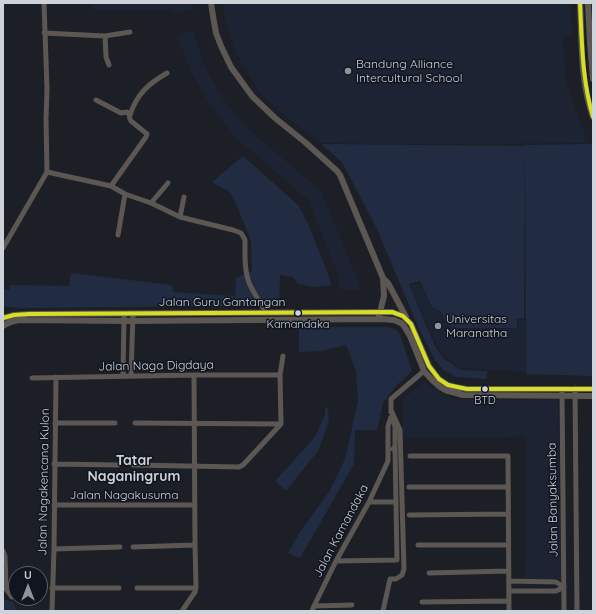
<!DOCTYPE html>
<style>
body{margin:0}
#map{position:relative;width:596px;height:614px;overflow:hidden;background:#1c1f26;font-family:Quicksand,sans-serif}
canvas{display:block}
.frame{position:absolute;inset:0;border:4px solid #ced2d9;pointer-events:none}
.north{position:absolute;left:8px;top:566px;width:40px;height:40px;box-sizing:border-box;background:#10151f;border:1px solid #5c6169;border-radius:50%;rotate:0deg;font-size:11px;font-weight:700;line-height:16px;text-align:center;color:#ced2d9}
.north::after{content:'';display:block;margin:auto;width:14px;height:18px;background:#90939a;clip-path:polygon(50% 0,100% 100%,50% 72%,0 100%)}
</style>
<div id="map">
<canvas width="596" height="614"></canvas>
<div class="frame"></div>
<div class="north">U</div>
</div>
<script>
const ctx = document.querySelector('canvas').getContext('2d');
ctx.lineJoin = 'round';
function fill(path, color) { ctx.fillStyle = color; ctx.fill(path, 'evenodd'); }
function stroke(path, color, width, dash) { ctx.strokeStyle = color; ctx.lineWidth = width; ctx.lineCap = dash ? 'butt' : 'round'; ctx.setLineDash(dash || []); ctx.stroke(path); }
function label(font, color, halo, rows, align = 'center') {
  ctx.font = font + ' Quicksand,sans-serif'; ctx.lineWidth = 3; ctx.setLineDash([]); ctx.textBaseline = 'middle'; ctx.strokeStyle = halo; ctx.fillStyle = color; for (const [text, x, y, turn = 0] of rows) {
    ctx.save(); ctx.translate(x, y); ctx.rotate((+turn || 0) * Math.PI / 180); ctx.textAlign = isNaN(turn) ? turn : align; if (halo) ctx.strokeText(text, 0, 0); ctx.fillText(text, 0, 0); ctx.restore();
  }
}
fill(new Path2D(`
 M93,3H193V11L172,12V9L93,10Z
 M222,3H571L572,34L563,38L566,81L573,104L589,143L414,144L321,143L292,122L261,94L236,54L226,24Z
 M193,30L205,67L224,100L247,128L316,187L322,193L360,286L358,290L339,289L337,272L308,200L237,139L210,105L191,72L177,36Z
 M419,283L431,306L440,313L445,323L452,329H517L518,320H525V372L461,368L446,358L437,345L410,285Z
 M425,381L432,388L450,397L460,400H558L561,579H525L526,437L403,438V399Z`), '#1c2332');
fill(new Path2D(`
 M321,144L525,146L524,318L517,319V328H452L446,323L441,312L431,306L420,281L409,284L435,346L444,359L461,370L487,371V379L457,377L443,370L435,360L419,329L377,229L342,162Z
 M592,144L593,376L526,374L525,145Z
 M243,156L299,206L309,226L327,271L331,285L314,287L298,284L293,277L280,275L279,305L235,304L236,278L252,271L251,241L239,211L231,193L212,182Z
 M71,273L172,285L173,292L234,296L233,306L19,308L3,306V289L9,290L10,285L69,286Z
 M299,327H385L396,329L400,334L412,371L396,386L383,403L377,430H355L354,464L300,558L288,553L300,532L329,492L345,459L358,401L356,371L346,345L321,351L299,352Z
 M325,407L328,408L329,421L318,451L286,491L275,481L315,437L325,415Z
 M3,599L13,602L17,611H3Z`), '#212c42');
stroke(new Path2D(`
 M44,3L47,89L46,119L47,172L111,186L125,194L151,203L180,217L233,230L241,233L244,238L245,240C245,254 244,272 250,285C255,295 261,304 266,313
 M44,33L105,36L130,32
 M105,36L106,57L109,65
 M96,100L121,113L127,112L129,114L130,119L131,121L147,134L146,137L111,186
 M130,115C137,94 148,84 167,73
 M151,203L168,183
 M180,217L184,197
 M118,235L125,194
 M3,248L47,172
 M123,376L124,317
 M131,376L133,313
 M32,378L194,375H280
 M575,388L577,611
 M562,392L564,611
 M391,412V399L424,371
 M393,420L395,426V447L393,449
 M55,423H115
 M135,423L281,424
 M410,456H508L509,611
 M54,464L118,465
 M133,465L239,467L243,465L281,424L280,375L283,356
 M409,487H508
 M369,502H396
 M54,505H194
 M409,515L508,514
 M418,545H508
 M133,547L195,545
 M54,549L120,547
 M3,551L5,556L6,589L12,597
 M336,561L397,560L395,447
 M429,573L508,571
 M509,581L556,582L564,587
 M52,588H119
 M137,588H196
 M509,591H556L564,587
 M422,602L509,601
 M314,606L352,605
 M52,611L54,549L56,377
 M182,611L195,592L196,588L195,545L194,375
 M312,611L314,606L336,561L369,502L388,461V426L391,417
 M383,611L390,579H396L402,575L404,569L400,430L391,410`), '#5d5754', 5);
stroke(new Path2D(`
 M211,3L213,16L216,33L221,46L231,67L252,96L275,118L306,143L337,171L340,175L383,278L388,283L406,317
 M580,3C582,41 580,81 593,117
 M588,3L590,42L593,79
 M379,316L384,296L383,278
 M3,318L14,315L29,314L392,312L403,316L411,324L429,366L439,379L448,385L455,387L467,389H593
 M3,326C7,323 13,321 19,320L128,321L382,319L394,320L401,323L404,326L410,336L424,371L432,380L440,387L445,390L463,395L593,396`), '#5d5754', 6);
stroke(new Path2D(`
 M580,3C582,42 582,80 593,117
 M3,318L14,315L29,314L392,312L403,316L411,324L429,366L439,379L448,385L467,389H593`), '#d7df23', 4);
for (const [x, y, r, color] of [
 [348,71,4,"#90939a"],
 [298,313,3.5,"#ced2d9"],
 [438,326,4,"#90939a"],
 [485,389,3.5,"#ced2d9"]
]) { const dot = new Path2D(); dot.arc(x, y, r, 0, 2 * Math.PI); ctx.fillStyle = color; ctx.fill(dot); stroke(dot, '#10151f', 1.5); }
label('11px', '#ced2d9', '#10151f', [
 ["Kamandaka",298,325],
 ["BTD",485,401]
]);
label('12px', '#ced2d9', '#10151f', [
 ["Bandung Alliance",356,64],
 ["Intercultural School",356,78],
 ["Universitas",446,319],
 ["Maranatha",446,333]
], 'left');
label('12px', '#ced2d9', '#10151f', [
 ["Jalan Guru Gantangan",222,302],
 ["Jalan Naga Digdaya",156,366,-1],
 ["Jalan Nagakencana Kulon",44,482,-89],
 ["Jalan Nagakusuma",124,495],
 ["Jalan Banyaksumba",553,500,-91],
 ["Jalan Kamandaka",341,531,-62]
]);
label('bold 14px', '#ced2d9', '#10151f', [
 ["Tatar",134,461],
 ["Naganingrum",134,477]
]);
</script>
